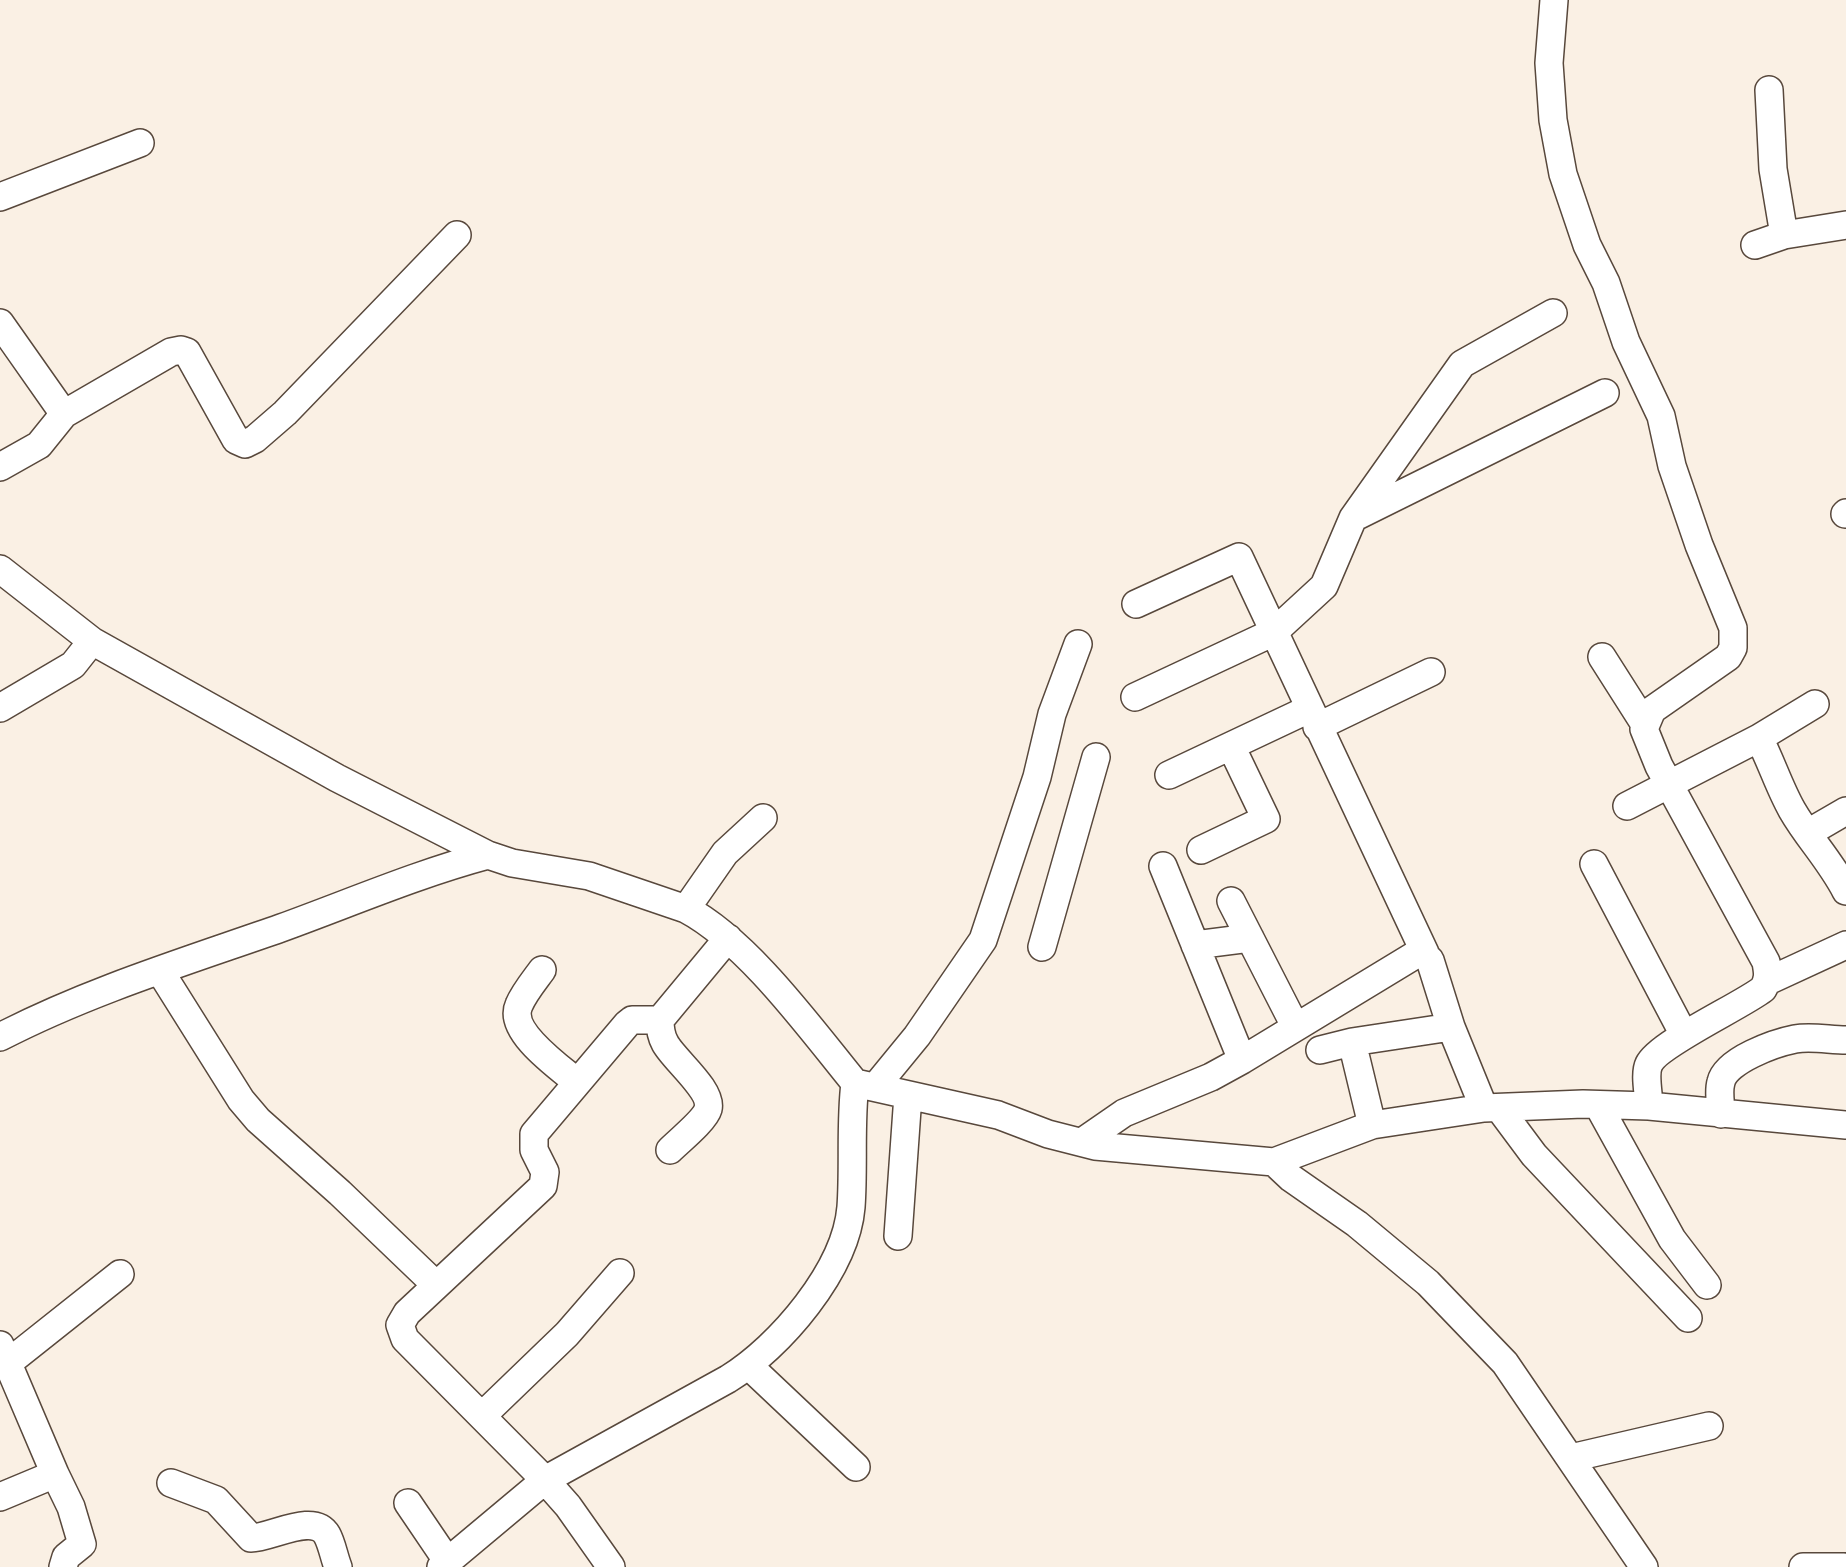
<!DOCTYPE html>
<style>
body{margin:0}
canvas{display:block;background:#faf0e4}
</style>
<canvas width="1846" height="1567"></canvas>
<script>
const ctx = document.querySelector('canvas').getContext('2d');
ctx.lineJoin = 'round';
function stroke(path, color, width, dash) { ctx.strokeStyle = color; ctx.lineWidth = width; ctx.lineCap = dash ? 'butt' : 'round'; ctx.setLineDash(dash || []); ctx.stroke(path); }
const minor = new Path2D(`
 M1554,0L1549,63L1553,120L1563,174L1587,245L1606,283L1626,342L1661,416L1672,466L1699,545L1733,628V648L1728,657L1652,710L1644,729L1659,766L1766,962C1768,973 1769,979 1763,989C1741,1006 1658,1044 1649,1064C1644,1074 1649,1095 1649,1106
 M1769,90L1773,169L1784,235
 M0,197L140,143
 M1755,245L1784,235L1846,225
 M0,323L64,414
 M0,467L39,445L64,414L171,352L181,350L187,352L192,361L236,440L245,444L255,439L285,413L457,235
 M1845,514L1846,513
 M1357,516L1605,393
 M0,569L92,641L337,778L488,855L512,863L589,876L686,909C748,942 810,1028 855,1083
 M1136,604L1239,557L1425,953
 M1602,657L1644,723
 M1135,697L1274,632L1324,586L1353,518L1462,364L1553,313
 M0,708L73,665L92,641
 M1317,727L1431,672
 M1759,738C1771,761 1779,787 1792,810C1808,838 1830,860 1846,891
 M1169,775L1309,709
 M1627,806L1759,738L1815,704
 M1808,833L1846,811
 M1201,850L1266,819L1231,746
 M1594,864L1684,1035
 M1163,866L1242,1060
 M1231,901L1295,1026
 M686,909L725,853L763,818
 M1195,945L1250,938
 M1042,947L1096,757
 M542,970C534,981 524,993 519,1005C507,1031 559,1067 577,1082
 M160,971L241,1100L258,1120L340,1193L436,1285
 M1768,981L1846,945
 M660,1020C660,1028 661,1036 665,1043C673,1059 713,1090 708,1109C705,1120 679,1141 670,1150
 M0,1037C89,991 187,961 281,928C350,903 417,874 488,855
 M1352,1042L1372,1125
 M1320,1050L1352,1042L1451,1027
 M876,1086L917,1036L983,940L1037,777L1052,714L1078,644
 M1598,1105L1672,1239L1707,1285
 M1499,1108L1534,1155L1688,1318
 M1721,1114C1721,1104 1718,1092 1721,1082C1726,1060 1775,1043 1795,1039C1811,1036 1830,1040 1846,1040
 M1082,1142L1124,1113L1211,1077L1242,1060L1420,952L1430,960L1451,1027L1484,1108
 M1274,1162L1291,1178L1357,1224L1428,1283L1505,1363L1644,1567
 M898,1236L908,1095
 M0,1345L55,1474L0,1497
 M8,1363L120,1274
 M749,1366L856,1467
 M483,1415L567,1334L620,1273
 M1571,1458L1709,1426
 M55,1474L71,1507L82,1544L66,1557L63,1567
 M171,1483L216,1500L251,1538C271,1538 314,1512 327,1535C332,1544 334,1557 338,1567
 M408,1503L448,1562
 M441,1567L545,1480L728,1379C780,1347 846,1270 851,1207C854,1166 850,1124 855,1083L998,1115L1048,1134L1095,1146L1274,1162L1372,1125L1484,1108L1583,1104L1649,1106L1846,1125
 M611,1567L568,1506L545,1480L405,1339L400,1325L407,1313L543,1186L545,1172L534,1150V1134L627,1024L632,1020H660L728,938
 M1803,1567H1844`);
stroke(minor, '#58483c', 30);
stroke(minor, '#fff', 27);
</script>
